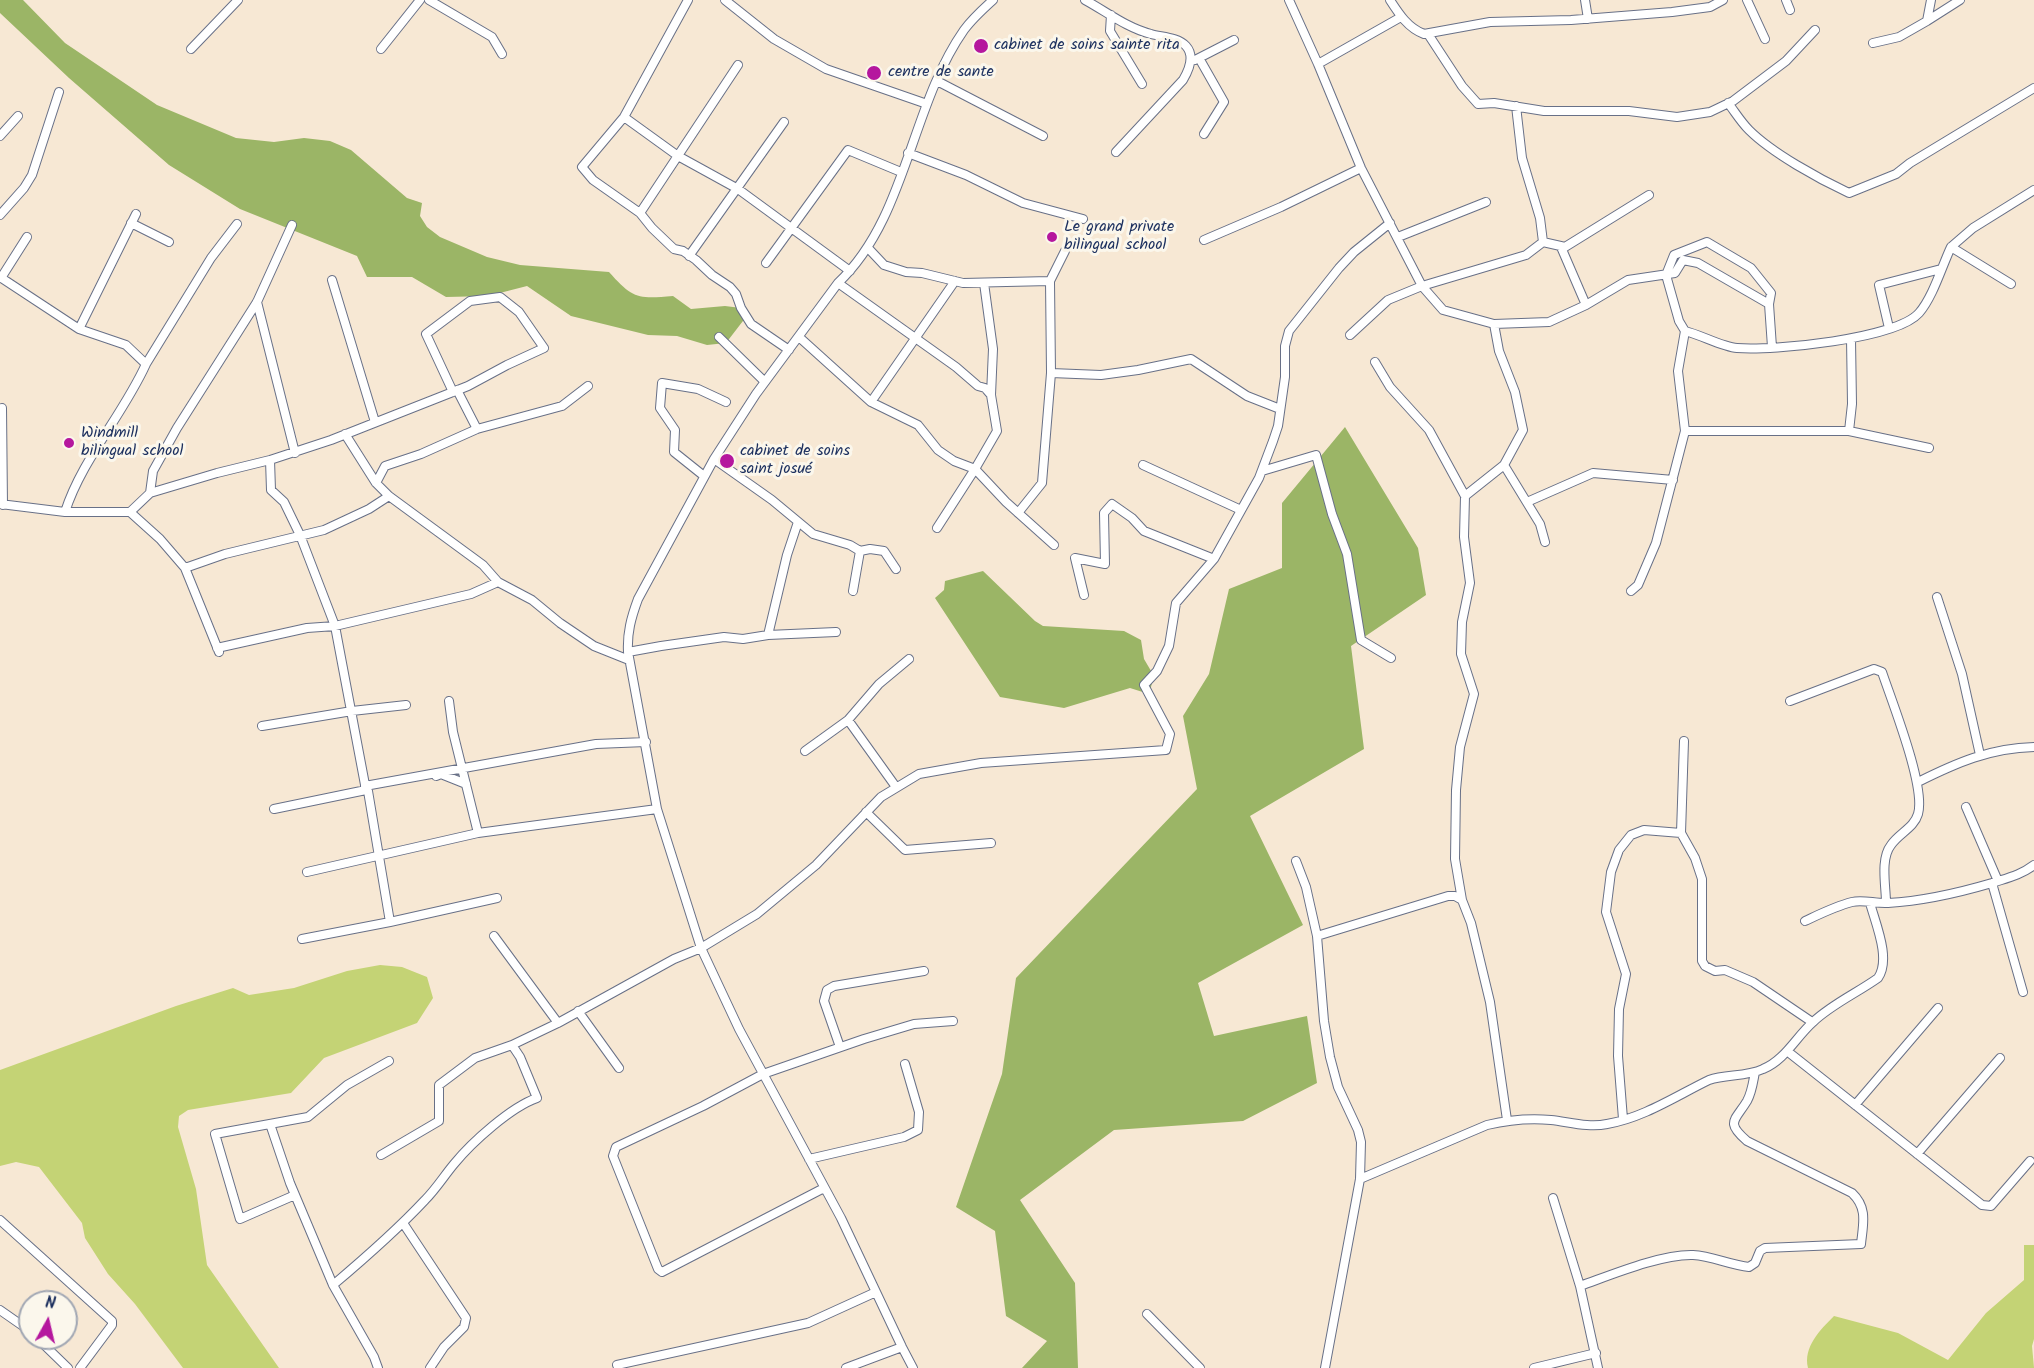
<!DOCTYPE html>
<meta charset="utf-8">
<style>
body{margin:0}
#map{position:relative;width:2034px;height:1368px;overflow:hidden;background:#f7e8d4;font-family:Kalam,sans-serif}
canvas{display:block}
.north{position:absolute;left:18px;top:1290px;width:60px;height:60px;box-sizing:border-box;background:#fbf7ec;border:2px solid #a1a7b3;border-radius:50%;rotate:8deg;font-size:16px;font-weight:700;line-height:24px;text-align:center;color:#1b2f5e}
.north::after{content:'';display:block;margin:auto;width:21px;height:27px;background:#b5179e;clip-path:polygon(50% 0,100% 100%,50% 72%,0 100%)}
</style>
<div id="map">
<canvas width="2034" height="1368"></canvas>
<div class="north">N</div>
</div>
<script>
const ctx = document.querySelector('canvas').getContext('2d');
ctx.lineJoin = 'round';
function fill(path, color) { ctx.fillStyle = color; ctx.fill(path, 'evenodd'); }
function stroke(path, color, width, dash) { ctx.strokeStyle = color; ctx.lineWidth = width; ctx.lineCap = dash ? 'butt' : 'round'; ctx.setLineDash(dash || []); ctx.stroke(path); }
function label(font, color, halo, rows, align = 'center') {
  ctx.font = font + ' Kalam,sans-serif'; ctx.lineWidth = 6; ctx.setLineDash([]); ctx.textBaseline = 'middle'; ctx.strokeStyle = halo; ctx.fillStyle = color; for (const [text, x, y, turn = 0] of rows) {
    ctx.save(); ctx.translate(x, y); ctx.rotate((+turn || 0) * Math.PI / 180); ctx.textAlign = isNaN(turn) ? turn : align; if (halo) ctx.strokeText(text, 0, 0); ctx.fillText(text, 0, 0); ctx.restore();
  }
}
fill(new Path2D(`
 M380,965L402,967L427,977L433,998L417,1023L324,1058L291,1093L188,1110L179,1116L178,1127L196,1189L207,1265L279,1368H183L135,1304L108,1274L85,1238L82,1223L39,1167L16,1162L0,1166V1070L176,1006L233,988L249,995L294,988L347,971Z
 M2024,1245H2034V1339L2032,1346L2034,1368H1808C1803,1347 1820,1330 1834,1316L1898,1333L1948,1360L1986,1313L2024,1280Z`), '#c4d375');
fill(new Path2D(`
 M0,0H23L65,43L157,105L236,138L274,142L304,138L330,141L351,150L407,198L422,203L420,216L427,227L440,237L487,257L520,265L609,272C633,299 638,299 673,296L691,309L725,306L741,308L746,317L726,343L707,345L677,336L648,335L571,316L527,286L488,296L446,297L412,277H367L357,256L240,209L169,165L69,78L0,13Z
 M1345,427L1418,548L1426,595L1351,646L1364,749L1250,816L1303,925L1198,983L1214,1036L1307,1016L1317,1083L1243,1121L1114,1130L1020,1200L1075,1283L1078,1368H1022L1047,1341L1006,1316L995,1231L956,1207L1002,1074L1016,978L1197,789L1183,716L1209,674L1229,589L1282,568V503Z
 M983,571L1035,621L1043,626L1124,631L1141,640L1144,659L1154,676L1149,694L1130,688L1064,708L1000,697L935,598L944,590L945,581Z`), '#9bb566');
const street = new Path2D(`
 M429,0L492,37L502,54
 M688,0L624,117L582,167L593,180L640,213L652,228L674,249L683,251L696,260L712,275L730,287L736,294L741,308L751,324L789,350
 M725,0L774,39L826,69L927,104
 M1085,0C1107,12 1127,28 1151,34C1161,37 1178,37 1186,46C1195,56 1189,70 1183,80L1116,152
 M1289,0L1318,64L1361,168L1422,286L1443,310L1494,324L1549,322L1586,305L1628,280L1675,273L1683,260L1698,263L1769,304L1772,347
 M1390,0C1399,14 1408,28 1424,34L1490,22L1571,20L1672,12L1710,7L1723,0
 M1585,0L1588,19
 M1747,0L1765,39
 M1786,0L1790,10
 M1111,15L1110,31L1142,84
 M1927,21L1960,0
 M1428,34L1462,86L1478,104L1494,103L1544,111H1629L1677,117L1710,112L1733,101L1786,61L1815,30
 M1873,43L1899,37L1927,21L1931,0
 M191,49L238,0
 M381,49L420,0
 M1199,58L1224,102L1204,134
 M1195,60L1234,40
 M1318,64L1401,17
 M937,81L1043,136
 M1728,103C1735,112 1741,122 1749,130C1772,153 1819,179 1849,193L1896,174L1910,163L2034,88
 M1516,106L1522,158L1540,218L1543,242
 M624,117L678,156L738,189L850,271
 M0,136L18,116
 M908,153L966,175L1023,203L1083,219
 M640,213L738,65
 M0,215L24,188L32,175L59,92
 M131,223L169,242
 M1398,237L1486,202
 M1204,240L1281,207L1361,168
 M1561,247L1586,305
 M868,248L884,265L906,272L922,273L963,283L1050,281
 M1065,251L1050,281L1051,373L1101,375L1138,370L1191,359L1247,396L1280,409
 M689,256L784,122
 M766,263L848,150L901,172
 M0,277L79,329L126,345L146,364C123,415 82,459 65,512
 M1,278L27,237
 M332,280L375,422
 M838,283L956,367L978,386L985,388L991,395
 M2011,284L1951,247L1973,228L2034,190
 M257,302L295,453
 M1769,304L1771,293L1751,268L1707,242L1674,255L1666,275L1679,321L1685,331C1701,335 1723,347 1737,348C1773,351 1896,339 1919,313C1933,297 1942,266 1951,247
 M1889,328L1879,285L1941,269
 M79,329L136,214
 M1350,335L1388,300L1422,286L1526,255L1543,242L1565,247L1649,195
 M719,337L765,382
 M799,337L871,402L918,425L938,450L954,461L975,469L1006,502L1054,545
 M1375,362L1390,387L1429,430L1465,496
 M146,364L211,258L237,224
 M457,390L477,429
 M871,402L955,281
 M2,408L3,505
 M1685,431H1849L1929,448
 M1849,431L1852,404L1851,339
 M345,434L376,483L389,496L483,565L498,582L532,600L560,623L594,646L629,660
 M714,459L772,500L813,534L850,545L860,551L870,549L884,551L896,569
 M270,460L271,490L284,502L300,535L335,626L366,790L368,791L390,922
 M1143,465L1241,510
 M1504,465L1540,524L1545,542
 M1262,471L1316,455L1332,514L1347,554L1361,640L1391,658
 M704,476L674,452L675,430L660,408L662,383L698,389L726,402
 M376,483L385,466L421,454L477,429L562,406L588,386
 M150,493L217,473L270,460L331,440L468,386L507,365L544,348L519,312L500,297L470,301L426,334L453,392
 M1527,502L1593,473L1673,480
 M0,504L65,512H130L160,539L185,568L219,652
 M130,512L150,493L153,471L177,428L257,302L292,225
 M1018,513L1042,483L1051,373
 M937,528L975,469L997,431L991,395L993,349L984,283
 M185,568L225,554L324,530L369,509L389,496
 M853,591L860,551
 M1631,591L1638,585L1656,543L1685,431L1678,371L1685,331
 M1084,595L1075,558L1105,564L1104,513L1112,504L1132,518L1144,531L1214,559L1259,478L1273,441L1278,426L1285,377V346L1289,331L1339,268L1354,252L1390,223
 M1937,597L1962,674L1980,755
 M768,635L787,555L798,522
 M217,648L307,628L335,626L471,594L498,582
 M628,652L661,646L724,637L743,639L768,635L836,632
 M449,701L453,732L478,833
 M1790,701L1874,669L1882,672C1892,702 1926,787 1918,814C1914,828 1899,833 1891,845C1880,859 1886,886 1886,903
 M848,720L896,787
 M262,726L352,711L406,705
 M1684,741L1681,833L1695,858L1702,879V961L1705,966L1715,971L1725,970L1753,982L1812,1022
 M805,751L848,720L879,684L909,659
 M436,776L441,774L466,784
 M1918,782C1956,763 1990,748 2034,747
 M365,786L596,744L646,742
 M1966,807L1998,881
 M274,809L366,790
 M866,812L905,850L991,843
 M1296,861L1306,887L1317,936L1324,1021L1330,1057L1338,1087L1358,1130L1361,1142L1360,1179L1325,1368
 M307,872L478,833L657,809
 M1992,883L2023,992
 M1462,900L1455,859L1456,790L1460,747L1474,694L1461,654L1462,622L1470,583L1464,537L1465,496L1504,465L1523,430L1515,392L1499,351L1494,324
 M1805,921C1820,914 1836,906 1852,902C1863,899 1876,904 1888,903C1924,901 1958,893 1992,883C2007,878 2021,875 2034,865
 M494,936L558,1023
 M1317,936L1448,896H1455L1462,900L1471,923L1490,1002L1507,1120
 M302,939L390,922L497,898
 M578,1011L619,1068
 M840,1047L824,1001L827,990L834,986L924,971
 M1787,1051L1982,1205L1991,1206L2030,1161
 M1855,1105L1938,1008
 M1623,1119L1618,1056L1619,1009L1626,974L1606,912L1611,872L1619,850L1631,835L1644,830L1681,833
 M270,1124L290,1183L333,1285L374,1357L378,1368
 M1917,1154L2000,1058
 M381,1155L439,1121V1085L475,1058L512,1045
 M809,1159L904,1137L918,1130L919,1112L905,1064
 M1360,1179L1487,1125C1508,1120 1529,1118 1551,1120C1569,1122 1589,1128 1607,1124C1643,1118 1676,1096 1709,1080C1726,1074 1746,1077 1763,1069C1785,1060 1796,1037 1813,1022C1832,1004 1857,993 1878,978C1891,959 1876,925 1870,903
 M824,1188L662,1272L658,1269L613,1156L616,1147L703,1106L763,1074L864,1039L914,1024L953,1021
 M295,1195L240,1219L215,1134L308,1117L347,1085L389,1061
 M1553,1198L1580,1286L1598,1368
 M0,1220L112,1321V1325L80,1368
 M403,1223L466,1318L464,1327L444,1347L430,1368
 M333,1285C365,1258 397,1230 425,1200C436,1189 444,1176 454,1164C472,1142 511,1107 537,1098L520,1057L512,1045L558,1023L674,959L701,948L757,914L816,865L881,797L919,774L981,763L1166,750L1170,734L1144,685L1157,671L1169,646L1176,603L1214,559
 M1580,1286C1611,1275 1661,1254 1693,1255C1712,1256 1730,1265 1749,1267L1755,1263L1760,1251L1765,1248L1861,1244C1863,1224 1868,1208 1852,1193L1747,1141C1725,1122 1735,1121 1747,1101C1752,1092 1753,1082 1755,1072
 M0,1310L30,1331
 M1147,1314L1200,1368
 M37,1338L68,1368
 M617,1365L808,1323L876,1292
 M846,1368L902,1347
 M913,1368L902,1347L841,1218L739,1029L701,948L657,809L628,652C627,633 631,618 638,599L714,459L756,394L838,283C907,218 910,107 964,30C972,19 983,9 993,0
 M1534,1368L1596,1353`);
stroke(street, '#687087', 10);
stroke(street, '#fff', 8);
for (const [x, y, r, color] of [
 [981,46,8,"#b5179e"],
 [874,73,8,"#b5179e"],
 [1052,237,6,"#b5179e"],
 [69,443,6,"#b5179e"],
 [727,461,8,"#b5179e"]
]) { const dot = new Path2D(); dot.arc(x, y, r, 0, 2 * Math.PI); ctx.fillStyle = color; ctx.fill(dot); stroke(dot, '#fbf7ec', 2); }
label('16px', '#1b2f5e', '#fbf7ec', [
 ["cabinet de soins sainte rita",994,46],
 ["centre de sante",888,73],
 ["Le grand private",1064,228],
 ["bilingual school",1064,246],
 ["Windmill",81,434],
 ["bilingual school",81,452],
 ["cabinet de soins",740,452],
 ["saint josué",740,470]
], 'left');
</script>
